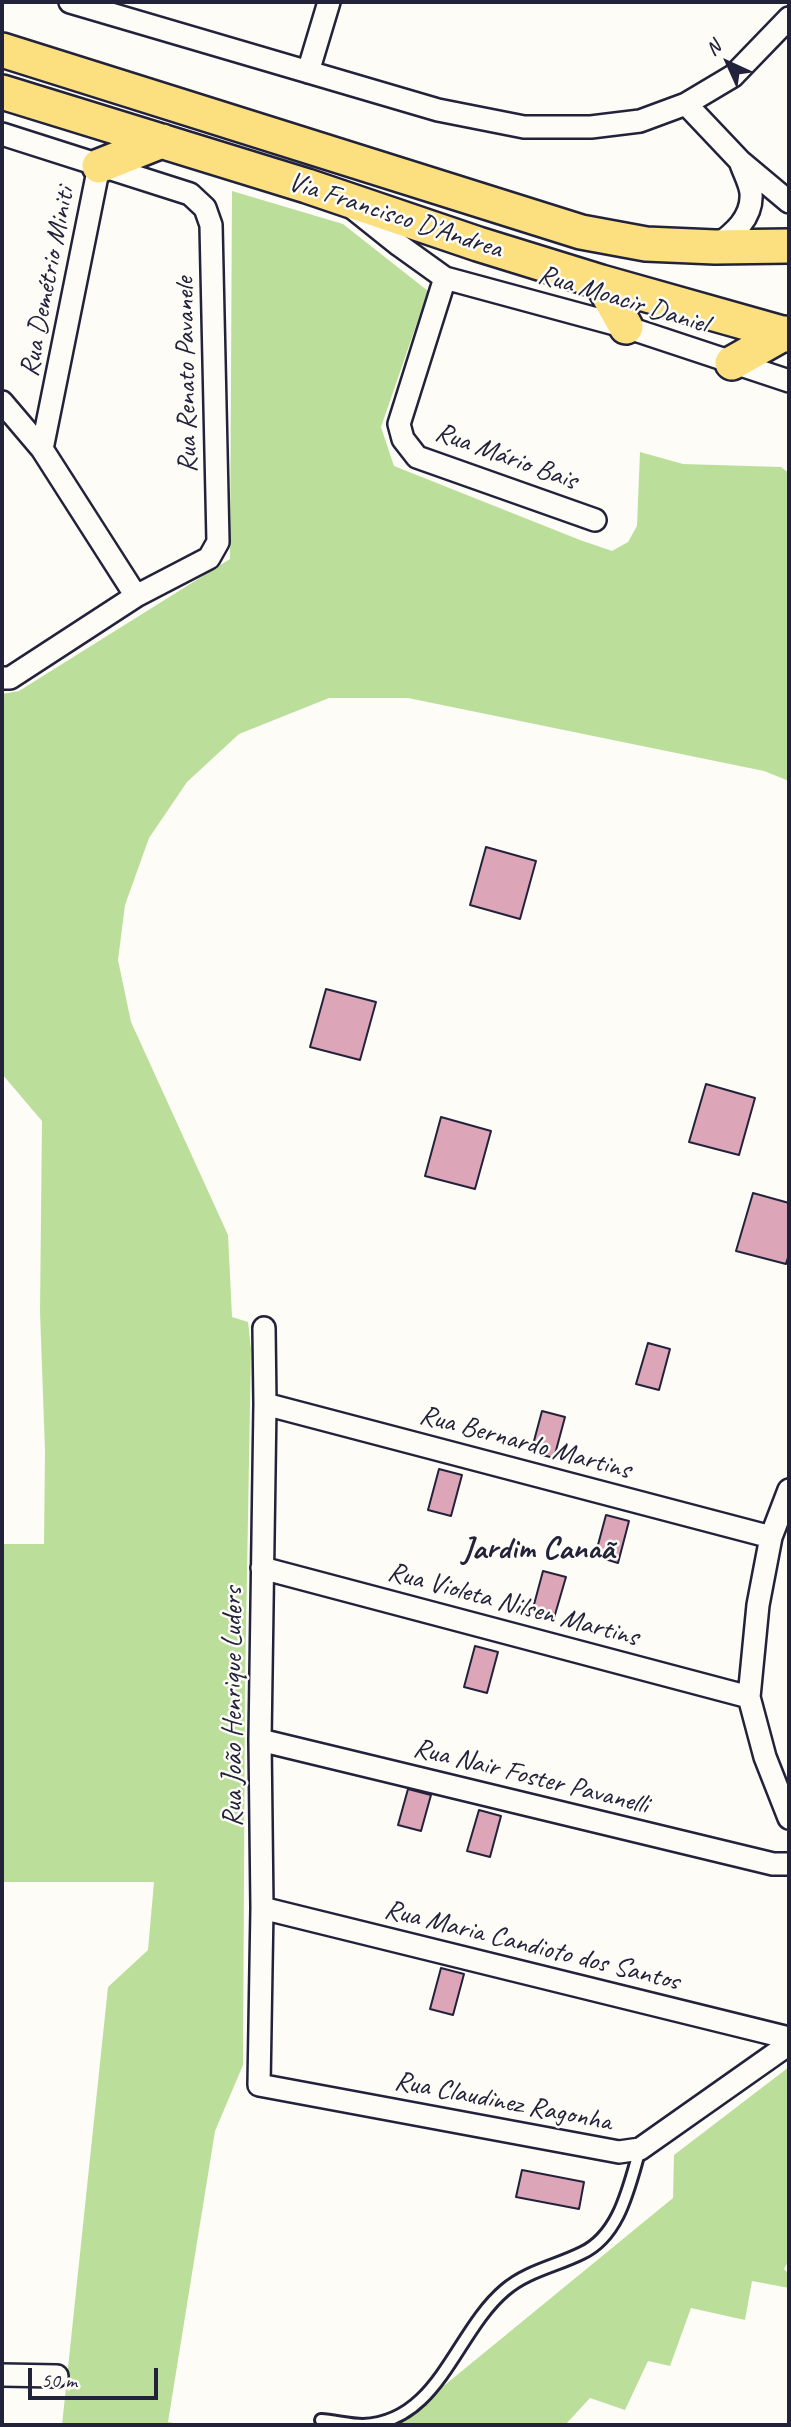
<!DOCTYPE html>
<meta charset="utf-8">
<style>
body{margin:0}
#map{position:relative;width:791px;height:2427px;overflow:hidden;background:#fdfcf7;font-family:Caveat,sans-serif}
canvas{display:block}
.frame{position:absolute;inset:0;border:4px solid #22223b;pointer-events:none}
.north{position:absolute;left:693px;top:28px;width:70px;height:70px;-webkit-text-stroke:5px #fdfcf7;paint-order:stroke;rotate:315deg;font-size:19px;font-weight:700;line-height:28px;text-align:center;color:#22223b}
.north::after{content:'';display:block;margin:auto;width:24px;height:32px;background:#22223b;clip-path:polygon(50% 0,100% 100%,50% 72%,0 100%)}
.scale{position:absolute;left:28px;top:2368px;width:130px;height:32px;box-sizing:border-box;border:4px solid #22223b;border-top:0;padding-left:9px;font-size:21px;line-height:24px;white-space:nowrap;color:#22223b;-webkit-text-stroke:5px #fdfcf7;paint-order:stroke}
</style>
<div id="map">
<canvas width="791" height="2427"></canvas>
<div class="frame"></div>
<div class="north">N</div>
<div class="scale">50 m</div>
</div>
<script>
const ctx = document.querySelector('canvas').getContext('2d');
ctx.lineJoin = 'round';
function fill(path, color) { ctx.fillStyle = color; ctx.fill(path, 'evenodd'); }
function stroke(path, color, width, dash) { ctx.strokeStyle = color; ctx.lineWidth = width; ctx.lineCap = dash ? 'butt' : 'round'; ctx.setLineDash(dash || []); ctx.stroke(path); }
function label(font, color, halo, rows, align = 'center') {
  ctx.font = font + ' Caveat,sans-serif'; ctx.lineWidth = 5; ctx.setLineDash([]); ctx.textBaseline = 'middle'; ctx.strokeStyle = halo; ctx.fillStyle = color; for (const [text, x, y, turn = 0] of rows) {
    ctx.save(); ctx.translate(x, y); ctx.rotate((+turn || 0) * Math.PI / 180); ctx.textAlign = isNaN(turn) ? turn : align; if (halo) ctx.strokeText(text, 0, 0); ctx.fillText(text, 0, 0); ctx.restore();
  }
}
fill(new Path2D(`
 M232,191L343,224L428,291L381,427L394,466L580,540L612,551L628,542L637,526L640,452L683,464L781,467L789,473V781L764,771L408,698H329L239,734L187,782L149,838L125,905L118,960L131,1022L228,1235L232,1317L248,1322L251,1349L245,1686L243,2065L215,2131L168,2422L184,2425H62L108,1987L148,1950L154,1882H2V1544H44L45,1451L40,1311L42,1121L2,1074V694L19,691L230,559Z
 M789,2067V2260L784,2269L789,2274V2288L752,2281L745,2320L691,2308L670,2366L648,2361L625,2410L590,2398L565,2425H396L673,2198L674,2155Z`), '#bbdf9a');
const building = new Path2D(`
 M486,847L536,861L520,919L470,905Z
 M326,989L376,1002L360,1060L310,1047Z
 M706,1084L755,1098L739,1155L689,1142Z
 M441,1117L491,1131L475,1189L425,1176Z
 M753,1193L789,1203V1254L786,1264L736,1251Z
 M648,1343L670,1349L659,1390L636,1384Z
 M542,1411L565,1417L554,1458L531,1452Z
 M439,1469L462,1475L451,1516L428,1510Z
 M606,1515L629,1521L618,1563L595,1556Z
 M543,1571L566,1577L554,1618L532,1612Z
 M475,1646L498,1652L487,1693L464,1687Z
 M408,1789L431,1795L421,1831L398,1825Z
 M479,1810L501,1816L490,1857L467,1851Z
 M441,1968L464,1974L453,2015L430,2009Z
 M522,2170L584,2182L579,2209L516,2197Z`);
fill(building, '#dca5b8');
stroke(building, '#22223b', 2);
const service = new Path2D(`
 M321,2420C335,2421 350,2425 363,2425C439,2422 455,2332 505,2290C527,2271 556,2266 582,2253C620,2235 629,2186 640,2149`);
const minor = new Path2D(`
 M70,2L438,110L524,127H591L640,121L686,104L733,76L789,18
 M308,72L329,2
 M686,104L740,161L789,202
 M2,134L190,194L205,208L211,225L218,542L209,558L136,596L10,678H2
 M354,209L399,245L445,278L626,327L789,381
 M715,247C733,234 753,218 751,193C750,183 743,171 740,161
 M445,278L399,424L403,439L417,457L595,520
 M2,402L42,449L136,596
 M42,449L99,166
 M264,1328L265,1404L260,1740L262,1908L259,2085L619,2152L640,2149L789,2044
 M265,1404L771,1537
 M789,1490L771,1537L758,1605L749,1697L765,1757L789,1818
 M262,1568L749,1697
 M260,1740L773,1864H789
 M262,1908L789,2038
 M2,2375L57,2376`);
const trunk = new Path2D(`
 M2,50L581,232L646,244L715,247L789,246
 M2,92L307,186L478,244L601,282L789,335
 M99,166L162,141
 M601,282L626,327
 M732,363L785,333`);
stroke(service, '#22223b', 16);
stroke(minor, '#22223b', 26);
stroke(trunk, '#22223b', 38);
stroke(service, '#fdfcf7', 10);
stroke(minor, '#fdfcf7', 21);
stroke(trunk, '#fce080', 33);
label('28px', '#22223b', '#fdfcf7', [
 ["Via Francisco D'Andrea",395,216,18],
 ["Rua Demétrio Miniti",48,282,-79],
 ["Rua Moacir Daniel",623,300,17],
 ["Rua Renato Pavanele",187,375,-91],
 ["Rua Mário Bais",506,457,20],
 ["Rua Bernardo Martins",525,1443,15],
 ["Rua Violeta Nilsen Martins",513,1605,15],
 ["Rua João Henrique Luders",234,1707,-90],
 ["Rua Nair Foster Pavanelli",531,1777,14],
 ["Rua Maria Candioto dos Santos",532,1946,14],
 ["Rua Claudinez Ragonha",503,2102,11]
]);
label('bold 32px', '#22223b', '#fdfcf7', [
 ["Jardim Canaã",538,1550]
]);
</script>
